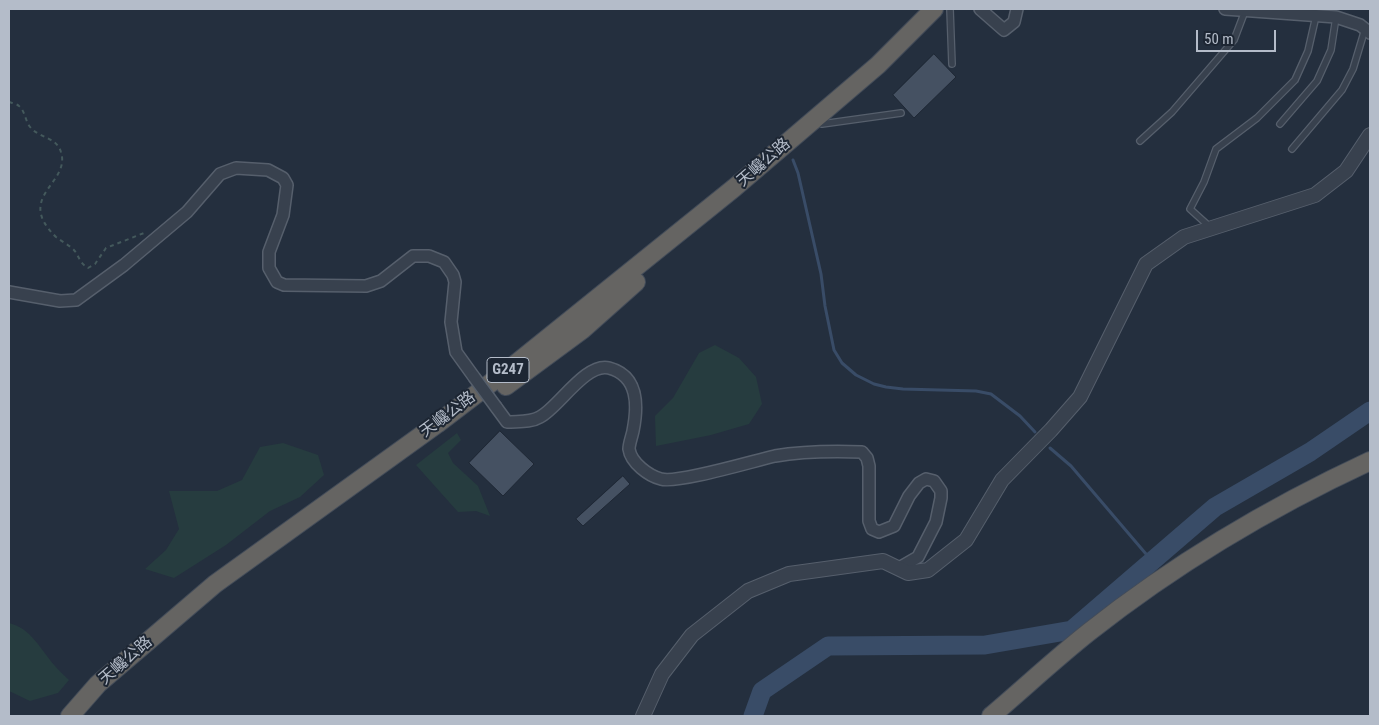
<!DOCTYPE html>
<meta charset="utf-8">
<style>
body{margin:0}
#map{position:relative;width:1379px;height:725px;overflow:hidden;background:#242f3e;font-family:"Roboto Condensed",sans-serif}
canvas{display:block}
.frame{position:absolute;inset:0;border:10px solid #b4bcc9;pointer-events:none}
.scale{position:absolute;left:1196px;top:30px;width:80px;height:22px;box-sizing:border-box;border:2px solid #b4bcc9;border-top:0;padding-left:6px;font-size:15px;line-height:18px;white-space:nowrap;color:#b4bcc9;-webkit-text-stroke:4px #1d2633;paint-order:stroke}
</style>
<div id="map">
<canvas width="1379" height="725"></canvas>
<div class="frame"></div>
<div class="scale">50 m</div>
</div>
<script>
const ctx = document.querySelector('canvas').getContext('2d');
ctx.lineJoin = 'round';
function fill(path, color) { ctx.fillStyle = color; ctx.fill(path, 'evenodd'); }
function stroke(path, color, width, dash) { ctx.strokeStyle = color; ctx.lineWidth = width; ctx.lineCap = dash ? 'butt' : 'round'; ctx.setLineDash(dash || []); ctx.stroke(path); }
function label(font, color, halo, rows, align = 'center') {
  ctx.font = font + ' "Roboto Condensed","Noto Sans SC",sans-serif'; ctx.lineWidth = 4; ctx.setLineDash([]); ctx.textBaseline = 'middle'; ctx.strokeStyle = halo; ctx.fillStyle = color; for (const [text, x, y, turn = 0] of rows) {
    ctx.save(); ctx.translate(x, y); ctx.rotate((+turn || 0) * Math.PI / 180); ctx.textAlign = isNaN(turn) ? turn : align; if (halo) ctx.strokeText(text, 0, 0); ctx.fillText(text, 0, 0); ctx.restore();
  }
}
fill(new Path2D(`
 M715,345L739,358L756,377L762,404L749,424L711,435L656,446L655,416L673,398L699,353Z
 M457,433L461,440L448,453L453,463L478,486L490,516L476,511L458,512L416,465Z
 M283,443L318,455L324,475L300,497L270,511L226,545L174,578L145,569L166,550L179,529L169,491H217L242,480L260,447Z
 M9,623C31,628 41,650 55,666C59,671 64,675 69,680L58,693L30,701L9,691Z`), '#263c3f');
stroke(new Path2D(`
 M793,160L798,173L821,274L825,306L834,350L842,363L856,375L874,384L886,387L903,389L976,391L991,394L1020,416L1035,432
 M1050,448L1071,466L1152,561`), '#394c67', 3);
stroke(new Path2D(`
 M753,716L762,691L828,646L985,645L1072,630L1215,507L1310,452L1370,411`), '#394c67', 19);
const building = new Path2D(`
 M934,54L956,77L914,118L893,95Z
 M500,431L534,464L503,496L469,463Z
 M623,476L630,484L583,526L576,519Z`);
fill(building, '#455162');
stroke(building, '#1f2835', 1);
const service = new Path2D(`
 M950,9L952,64
 M822,124L901,113
 M1280,124L1317,81L1331,50L1336,17
 M1140,141L1172,112L1234,40L1245,11
 M1292,149L1342,90L1353,69L1365,29
 M1210,227L1190,209L1204,182L1216,149L1257,118L1295,80L1308,51L1316,16`);
const minor = new Path2D(`
 M980,9L1004,30L1014,22L1017,9
 M1225,9L1336,17L1360,25L1370,33
 M9,292L60,301L76,300L124,265L187,212L220,174L236,168L268,170L283,178L287,185L283,215L269,252V268L277,282L284,285L366,286L381,281L413,256H429L444,262L453,275L455,282L451,322L456,352L474,377
 M496,407L507,422C518,421 530,423 540,417C558,408 586,362 609,368C639,376 638,406 633,431C632,436 629,444 629,449C631,463 649,476 661,479C677,484 753,461 775,456C804,451 833,451 862,452L867,458L869,466V521L872,529L879,532L894,526L909,496L919,483L926,479L934,481L941,491V498L936,522L918,557L899,568`);
const tertiary = new Path2D(`
 M643,716L662,674L692,635L748,591L789,574L883,561L908,573L928,570L966,540L1002,480L1051,430L1080,397L1146,264L1184,237L1315,195L1346,171L1370,135`);
const trunk = new Path2D(`
 M506,386L582,330L636,282
 M70,716L98,684L215,584L437,424L513,366L734,188L878,65L934,9
 M991,716C1024,688 1055,659 1089,632C1175,564 1271,507 1370,461`);
stroke(service, '#565f6c', 8);
stroke(minor, '#565f6c', 14);
stroke(tertiary, '#565f6c', 16);
stroke(trunk, '#434c59', 20);
stroke(new Path2D(`
 M9,102C12,103 17,104 19,106C26,112 25,123 32,129C41,138 57,138 61,152C71,184 14,196 56,237C61,241 67,244 72,248C79,254 78,262 88,268L95,264L106,248L144,233`), '#44595c', 2, [4, 4]);
stroke(service, '#38414e', 5.5);
stroke(minor, '#38414e', 11);
stroke(tertiary, '#38414e', 14);
stroke(trunk, '#656462', 18);
const minorBridge = new Path2D(`
 M474,377L496,407`);
stroke(minorBridge, '#565f6c', 14, []);
stroke(minorBridge, '#38414e', 11);
for (const [x, y, w] of [
 [508,370,42]
]) { const box = new Path2D(); box.roundRect(x - w / 2, y - 12.5, w, 25, 4); ctx.fillStyle = '#1d2633'; ctx.fill(box); stroke(box, '#b4bcc9', 1); }
label('bold 15px', '#b4bcc9', null, [
 ["G247",508,370]
]);
label('16px', '#b4bcc9', '#1d2633', [
 ["天巉公路",764,163,-41],
 ["天巉公路",448,415,-37],
 ["天巉公路",126,661,-41]
]);
</script>
